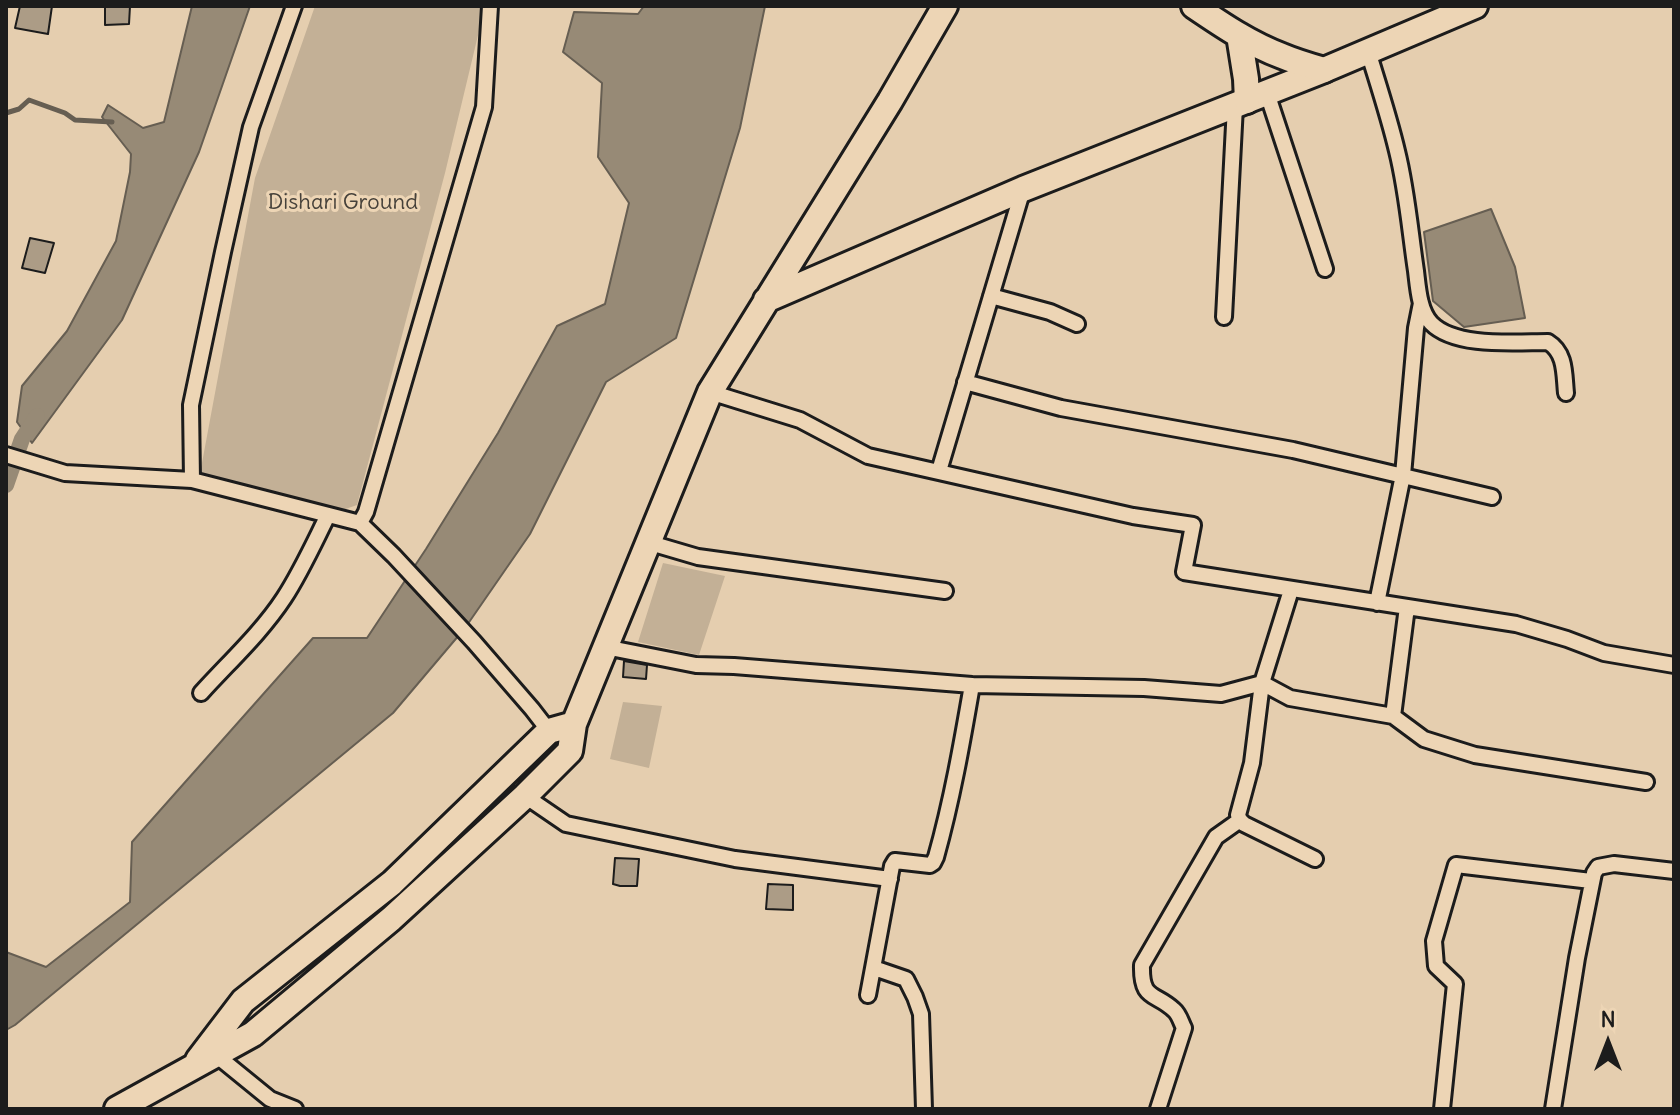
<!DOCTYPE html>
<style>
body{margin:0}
#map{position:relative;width:1680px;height:1115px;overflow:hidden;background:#e5ceaf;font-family:Delius,sans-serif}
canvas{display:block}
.frame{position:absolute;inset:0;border:8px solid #1c1c1c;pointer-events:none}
.north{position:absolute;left:1568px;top:1003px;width:80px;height:80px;-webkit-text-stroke:6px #edd5b5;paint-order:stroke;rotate:0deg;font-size:22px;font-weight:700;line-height:32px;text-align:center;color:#1c1c1c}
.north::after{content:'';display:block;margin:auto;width:28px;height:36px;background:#1c1c1c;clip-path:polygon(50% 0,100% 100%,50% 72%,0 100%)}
</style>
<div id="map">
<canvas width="1680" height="1115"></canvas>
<div class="frame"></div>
<div class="north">N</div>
</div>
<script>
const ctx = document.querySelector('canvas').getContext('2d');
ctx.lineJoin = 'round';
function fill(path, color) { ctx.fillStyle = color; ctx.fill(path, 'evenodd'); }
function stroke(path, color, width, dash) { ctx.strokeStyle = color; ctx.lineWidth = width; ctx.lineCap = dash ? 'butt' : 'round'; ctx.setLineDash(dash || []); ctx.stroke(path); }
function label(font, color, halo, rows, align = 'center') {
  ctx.font = font + ' Delius,sans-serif'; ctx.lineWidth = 6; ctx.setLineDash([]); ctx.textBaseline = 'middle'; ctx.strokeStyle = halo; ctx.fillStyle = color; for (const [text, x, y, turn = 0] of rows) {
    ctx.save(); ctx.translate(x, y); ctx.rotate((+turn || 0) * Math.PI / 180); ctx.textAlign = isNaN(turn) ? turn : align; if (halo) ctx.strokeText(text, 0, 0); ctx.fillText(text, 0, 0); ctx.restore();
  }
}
fill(new Path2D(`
 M315,6H485L445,173L357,505L334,513L199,479L255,178Z
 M663,563L725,576L699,655L638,642Z
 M623,702L662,706L649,768L610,759Z`), '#c3b096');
const water = new Path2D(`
 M192,6H250L199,152L122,320L32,443L17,422L22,386L67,331L116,241L130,172L131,154L102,117L108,105L143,128L164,122Z
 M644,6H765L740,128L676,338L606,382L530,534L465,628L393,713L15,1025L6,1030V952L46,967L130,902L132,842L313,638H367L426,549L498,433L557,326L605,304L629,203L598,157L602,83L563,52L574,12L638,14Z
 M1491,209L1515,267L1525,318L1464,327L1433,301L1424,232Z`);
fill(water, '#978a76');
stroke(water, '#665e52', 2);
stroke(new Path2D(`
 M6,113L19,109L29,100L65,113L75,120L112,122`), '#665e52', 5);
stroke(new Path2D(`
 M6,485L22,439L37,416`), '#978a76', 16);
const building = new Path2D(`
 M20,6H52L48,34L15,28Z
 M105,6H130L129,24L105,25Z
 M30,238L54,243L45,273L22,268Z
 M624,661L647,665L646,679L623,677Z
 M615,858L639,859L637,886H620L613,884Z
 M768,884L793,885V910L766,909Z`);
fill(building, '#ac9c86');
stroke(building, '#1c1c1c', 2);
const minor = new Path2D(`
 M1368,51C1378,84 1389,117 1397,151C1407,191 1410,231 1416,271C1418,287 1419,310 1431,323C1455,348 1516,342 1548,342C1566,353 1564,374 1566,393
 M1267,93L1325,269
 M991,296L1050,312L1077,324
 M1224,317L1235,106
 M965,382L1061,408L1293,450L1492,497
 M710,392L800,420L868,456L1133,516L1193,525L1184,572L1516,624L1567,639L1604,653L1674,665
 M6,455L65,473L192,480L360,523L394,556L474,642L532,709L549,731
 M939,471L1023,189
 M192,480L191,405L223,252L251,127L294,6
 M360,523L366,512L484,107L490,6
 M647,542L698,557L945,591
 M1291,590L1262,683L1252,763L1238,815L1240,820L1244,824L1315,859
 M1377,603L1403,475L1416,328L1421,303
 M605,647L696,665L734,666L972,685L1144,688L1221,694L1262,683L1290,698L1393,716L1424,739L1475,755L1646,782
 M201,693C229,662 261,633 284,598C301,572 314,543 328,515
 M1393,716L1407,607
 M525,796L566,824L735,859L890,879
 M874,968L906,979L915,997L921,1014L924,1109
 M868,995L892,866L895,861L930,865L933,863L936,857C952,800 962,743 972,685
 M216,1055L270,1099L295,1109
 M1158,1109L1184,1028C1181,1022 1179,1014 1174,1010C1155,992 1141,1001 1142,965L1216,837L1240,820
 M1442,1109L1455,984L1436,966L1434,941L1456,865L1591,881
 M1553,1109L1577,958L1594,873L1598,867L1614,864L1674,871`);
const primary = new Path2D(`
 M766,300L1023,189L1324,70
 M198,1060L243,1001L392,883L549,731L574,724
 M117,1109L253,1034L391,919L525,796L570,751L574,724L710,392L890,101L945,6`);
const trunk = new Path2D(`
 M1194,6C1222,25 1250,44 1282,56C1296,62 1310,66 1324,70L1475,6
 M1239,35L1246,79L1247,101`);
stroke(minor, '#1c1c1c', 20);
stroke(primary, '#1c1c1c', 30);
stroke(trunk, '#1c1c1c', 30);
stroke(minor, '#edd5b5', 14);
stroke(primary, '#edd5b5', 24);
stroke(trunk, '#edd5b5', 24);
label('22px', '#46413a', '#edd5b5', [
 ["Dishari Ground",343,203]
]);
</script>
